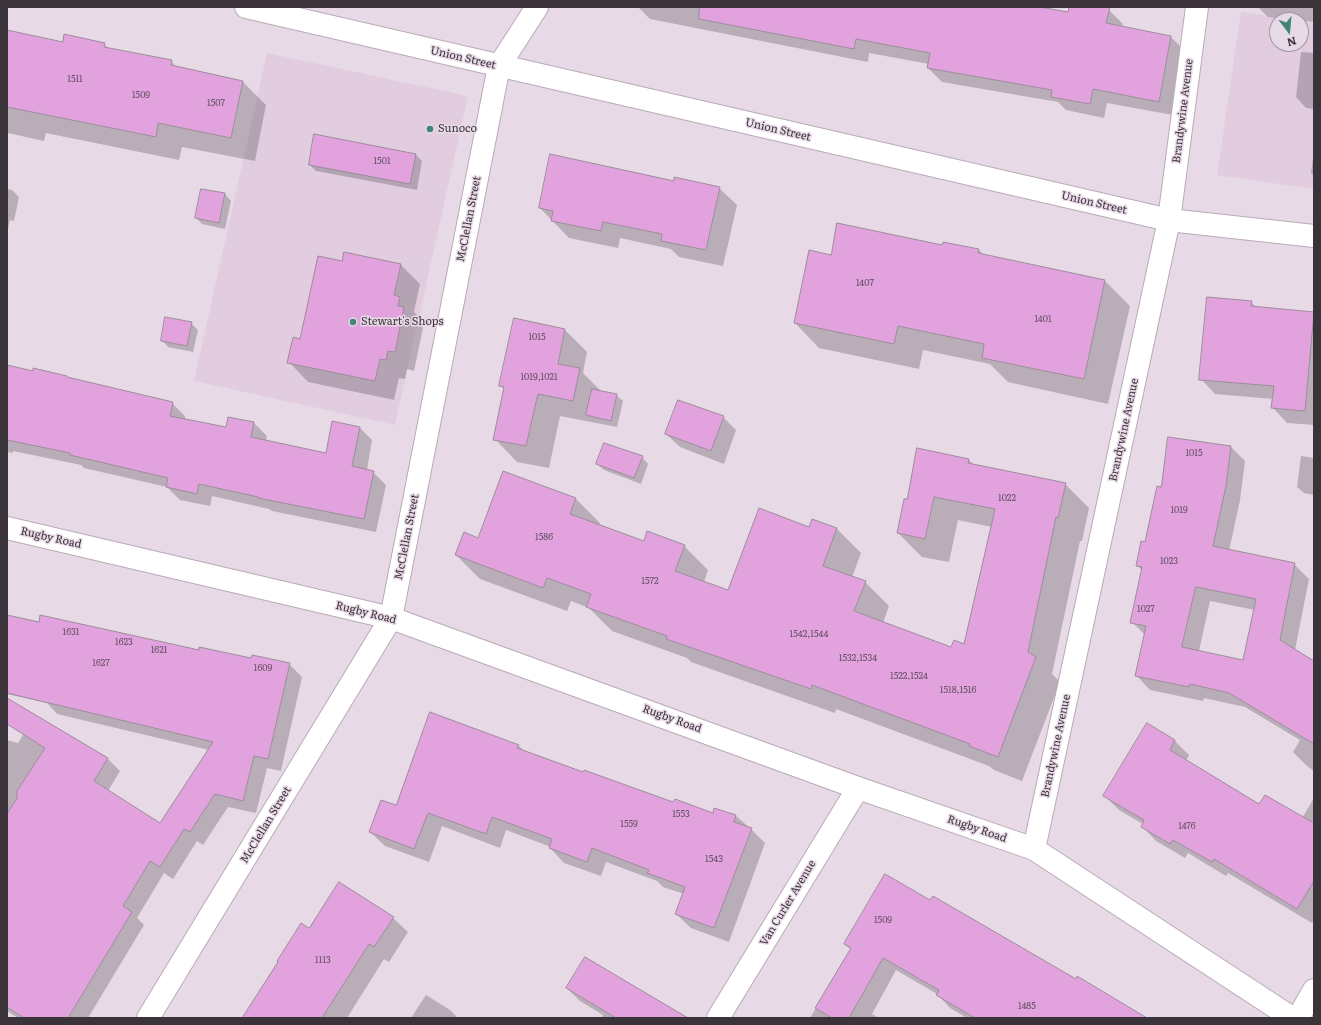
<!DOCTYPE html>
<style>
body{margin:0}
#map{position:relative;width:1321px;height:1025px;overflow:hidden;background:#e8d9e7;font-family:Literata,serif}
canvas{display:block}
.frame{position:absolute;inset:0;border:8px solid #3a343a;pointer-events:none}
.north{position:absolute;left:1269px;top:12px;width:40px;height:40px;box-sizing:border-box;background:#e8d9e7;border:1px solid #a297a2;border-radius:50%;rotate:164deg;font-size:11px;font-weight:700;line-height:16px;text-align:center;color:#3a343a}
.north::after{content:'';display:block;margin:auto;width:14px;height:18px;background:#418577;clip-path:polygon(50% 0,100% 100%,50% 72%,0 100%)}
</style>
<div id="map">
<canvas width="1321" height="1025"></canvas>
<div class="frame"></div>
<div class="north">N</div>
</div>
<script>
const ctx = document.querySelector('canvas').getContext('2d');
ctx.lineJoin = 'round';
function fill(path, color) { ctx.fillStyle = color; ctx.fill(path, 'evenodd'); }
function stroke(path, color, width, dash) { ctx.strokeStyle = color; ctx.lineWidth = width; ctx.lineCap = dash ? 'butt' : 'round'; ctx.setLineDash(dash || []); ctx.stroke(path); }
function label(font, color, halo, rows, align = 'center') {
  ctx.font = font + ' Literata,serif'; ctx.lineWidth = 3; ctx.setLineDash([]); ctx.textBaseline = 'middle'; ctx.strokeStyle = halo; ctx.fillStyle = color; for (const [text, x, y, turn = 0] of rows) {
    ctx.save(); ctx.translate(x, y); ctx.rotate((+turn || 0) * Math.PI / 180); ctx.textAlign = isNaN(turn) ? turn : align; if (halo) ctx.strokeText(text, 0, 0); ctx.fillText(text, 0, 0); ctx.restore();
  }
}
fill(new Path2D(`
 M1241,12L1296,20H1277V44H1301V21L1314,23V189L1217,175Z
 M267,53L468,96L395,425L194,381Z`), '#e2cde0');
fill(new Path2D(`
 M638,7H1035L1068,14L1070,7H1095L1109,10L1123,24L1122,27L1171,37L1185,51L1173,115L1107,103L1104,118L1066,110L1058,102L942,82L928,68L929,64L869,53L868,62L650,19Z
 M1258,7H1314V22L1268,17Z
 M7,31L63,43L104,44L109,49L171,61L177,68L243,82L266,105L255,161L182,147L179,160L46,133L44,141L8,133Z
 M1301,52L1314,53V109L1306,108L1296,97Z
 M315,135L416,155L422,161L417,190L316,171L310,165Z
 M1314,149V176L1311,173Z
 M719,188L737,205L723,266L679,257L671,249L620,238L618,248L569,238L540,208Z
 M7,189L12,190L19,197L14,221L10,220L7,234Z
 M202,190L225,194L231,201L225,229L202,224L196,218Z
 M979,250L984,255L1105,281L1130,306L1108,404L1008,382L990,364L923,350L919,369L819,348L795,323L810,251L831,256Z
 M343,262L401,265L420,284L414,312L419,317L418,322L423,328L414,371L407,369L405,379L399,378L394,400L308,382L289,362Z
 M1251,302L1257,308L1314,314V425L1287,423L1273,408V399L1215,394L1201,379Z
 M191,323L198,330L193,352L168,347L162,340Z
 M565,330L587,352L583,373L602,392L616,395L623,401L617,427L560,416L549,468L517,462L495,439L505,390L500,385Z
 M7,367L172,403L185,416V420L227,429L229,418L254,423L267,436L266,441L326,454L359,427L372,440L367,470L373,472L386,485L376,532L272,511L269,509L212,496L210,506L180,500L167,487L84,468L81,465L13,451V453L7,452Z
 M723,417L736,430L724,464L680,447L666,434Z
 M1231,447L1245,461L1240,500L1229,551L1294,564L1309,579L1295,650L1314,662V771L1307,766L1293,752L1300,740L1245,707L1204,698L1203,701L1150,690L1136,675L1145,635L1132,622L1142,571L1137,565L1146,543L1162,489ZM1210,601L1255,610L1244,661L1199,651Z
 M1301,456L1314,458V495L1304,493L1297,487Z
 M642,457L648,464L641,484L604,470L597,464Z
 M969,460L974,465L1065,484L1089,508L1082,541H1080L1052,674L1060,682L1022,781L994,770L989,766L836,709L835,713L691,662L687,658L612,631L589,608L571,601L567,611L480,579L456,555L479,539L504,472L576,499L600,523L599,526L644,542L684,546L708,570L704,582L729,591L810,528L813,520L837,529L861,553L852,577L865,582L889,606L883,623L952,649L965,645L992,527L958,520L949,562L922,557L898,533L908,500Z
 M7,616L199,652L289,664L302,677L281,771L267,768L256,813L228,807L203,845L197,841L173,879L164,873L137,918L144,925L88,1018H18L7,1011V740L18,743L35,716L107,758L120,771L108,791L160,824L209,750L57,714L47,703L7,694Z
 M1147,725L1175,741L1189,755L1186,761L1260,805L1302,818L1314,798V919L1312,923L1228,873L1226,876L1188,853L1185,858L1156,841L1142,826L1143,824L1119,810L1105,796Z
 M518,745L524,751L674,804L713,814L715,809L736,816L751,829L765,843L729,942L691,928L676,914L684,894L663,887L657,881L606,862L601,876L564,863L550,848L551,847L506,830L500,848L442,826L429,862L385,846L370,832L397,806Z
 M930,902L1076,981L1145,1018H967L950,1008L937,994L896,970L872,1014L879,1018H810L851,950L845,944Z
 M393,918L408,932L389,962L384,959L347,1018H243L310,929Z
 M567,988L680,1018H601L603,1015L580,1001Z
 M426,995L450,1010L458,1018H411Z`), '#0003');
const building = new Path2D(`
 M700,7H1040L1068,12L1069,7H1110L1106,23L1171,36L1159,102L1093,89L1090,104L1051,97L1052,90L927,68L930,53L856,39L854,49L699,19Z
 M7,30L63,42L64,34L105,43L104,47L172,60L171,65L243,81L231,138L158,123L156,137L7,107Z
 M314,134L416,154L410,184L309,165Z
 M550,154L674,181V177L720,187L706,250L661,241L662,234L603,222L601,231L551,221L553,211L539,208Z
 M201,189L225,193L219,223L195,218Z
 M837,223L942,245L943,242L979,249L978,253L1105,280L1084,379L982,358L984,344L898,326L894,344L794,323L809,250L831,255Z
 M344,252L401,264L394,295L400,297L398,306L404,307L395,352L388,351L386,360L380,359L375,381L287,363L293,337L300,339L318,256L342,261Z
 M1207,297L1252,301L1251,306L1314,312L1305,411L1271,408L1274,386L1199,380Z
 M165,317L192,322L187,346L161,341Z
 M514,318L565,329L558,364L580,368L573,401L538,394L526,446L493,440L504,387L499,386Z
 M7,365L33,371V368L67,376V377L173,402L170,416L226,427L228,417L254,422L251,437L326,453L332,421L360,427L352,466L374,471L364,519L258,498V497L199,484L197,494L166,487L168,478L70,455V453L7,440Z
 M592,389L617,394L611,421L586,415Z
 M678,400L724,416L711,451L665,434Z
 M1168,437L1231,446L1226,486L1213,546L1295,563L1280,640L1314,661V744L1229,693L1190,684L1189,687L1135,676L1146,626L1130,623L1142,567L1136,566L1141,541L1145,542L1157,486L1161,487ZM1196,587L1256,599L1243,660L1182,647Z
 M604,443L643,456L634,478L596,464Z
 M917,448L969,459L968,463L1066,483L1058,518L1056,517L1028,652L1036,657L998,757L969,746L970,744L812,685L811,689L666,639L667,636L586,607L591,594L547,578L543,588L455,555L464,532L478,538L503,471L576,498L570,514L644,541L647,531L685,545L675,571L728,590L759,508L809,527L812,519L837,528L823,566L866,581L854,611L951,647L954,640L964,644L995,509L934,497L925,539L897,533L904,499H907Z
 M7,615L39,622L40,615L199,650V647L251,658L252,655L290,663L268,759L254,756L243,801L215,794L190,832L184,829L160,867L150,861L123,906L132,912L68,1018H24L7,1007V814L17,798V791L45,748L7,724V698L108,758L94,781L160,823L213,742L7,693Z
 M430,712L519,745L517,748L583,772L584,770L673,802L675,799L713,813L714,808L736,815L734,822L752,828L714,928L675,914L685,887L647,873L649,870L592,848L587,862L549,848L552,839L492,817L486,834L428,813L414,849L369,832L381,800L396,805Z
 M1147,723L1175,740L1170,750L1259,804L1265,795L1314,823V881L1297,909L1214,859L1212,862L1173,840L1170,844L1141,827L1144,820L1103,796Z
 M885,874L930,900L933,896L1076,979L1077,976L1147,1018H975L936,995L939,990L883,958L849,1018H832L815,1008L851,948L844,944Z
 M339,882L394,917L374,947L369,944L322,1018H242L278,962L277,961L301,923L309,928Z
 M585,957L688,1018H616L566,988Z`);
fill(building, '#e1a2dd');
stroke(building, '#9b8d9a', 1);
const minor = new Path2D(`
 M7,528L391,618L858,788L1034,849L1292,1018
 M1034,849L1169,220
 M148,1018L391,618L499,66L537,7
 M718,1018L858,788
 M1298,1018L1314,990`);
const major = new Path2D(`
 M246,7L1169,220L1314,236
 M1169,220L1197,7`);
stroke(minor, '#b9aab7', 24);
stroke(major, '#b9aab7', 24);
stroke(minor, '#fff', 22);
stroke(major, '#fff', 22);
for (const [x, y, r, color] of [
 [430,129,4,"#418577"],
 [353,322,4,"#418577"]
]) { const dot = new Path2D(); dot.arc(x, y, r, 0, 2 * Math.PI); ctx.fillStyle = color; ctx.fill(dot); stroke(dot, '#e8d9e7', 1.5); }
label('9px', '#645063', null, [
 ["1511",75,79],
 ["1509",141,95],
 ["1507",216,103],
 ["1501",382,161],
 ["1407",865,283],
 ["1401",1043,319],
 ["1015",537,337],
 ["1019,1021",539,377],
 ["1015",1194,453],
 ["1022",1007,498],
 ["1019",1179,510],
 ["1586",544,537],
 ["1023",1169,561],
 ["1572",650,581],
 ["1027",1146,609],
 ["1631",71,632],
 ["1542,1544",809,634],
 ["1623",124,642],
 ["1621",159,650],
 ["1532,1534",858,658],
 ["1627",101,663],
 ["1609",263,668],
 ["1522,1524",909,676],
 ["1518,1516",958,690],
 ["1553",681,814],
 ["1559",629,824],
 ["1476",1187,826],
 ["1543",714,859],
 ["1509",883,920],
 ["1113",323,960],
 ["1485",1027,1006]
]);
label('11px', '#3a343a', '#e8d9e7', [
 ["Union Street",463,58,13],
 ["Brandywine Avenue",1183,111,-83],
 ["Union Street",778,130,13],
 ["Union Street",1094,203,13],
 ["McClellan Street",469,219,-79],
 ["Brandywine Avenue",1124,430,-78],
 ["McClellan Street",407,537,-79],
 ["Rugby Road",51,538,13],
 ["Rugby Road",366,613,14],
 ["Rugby Road",672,719,20],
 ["Brandywine Avenue",1056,746,-78],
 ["McClellan Street",266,825,-59],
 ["Rugby Road",977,829,19],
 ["Van Curler Avenue",788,903,-59]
]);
label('11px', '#3a343a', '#e8d9e7', [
 ["Sunoco",438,129],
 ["Stewart's Shops",361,322]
], 'left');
</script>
